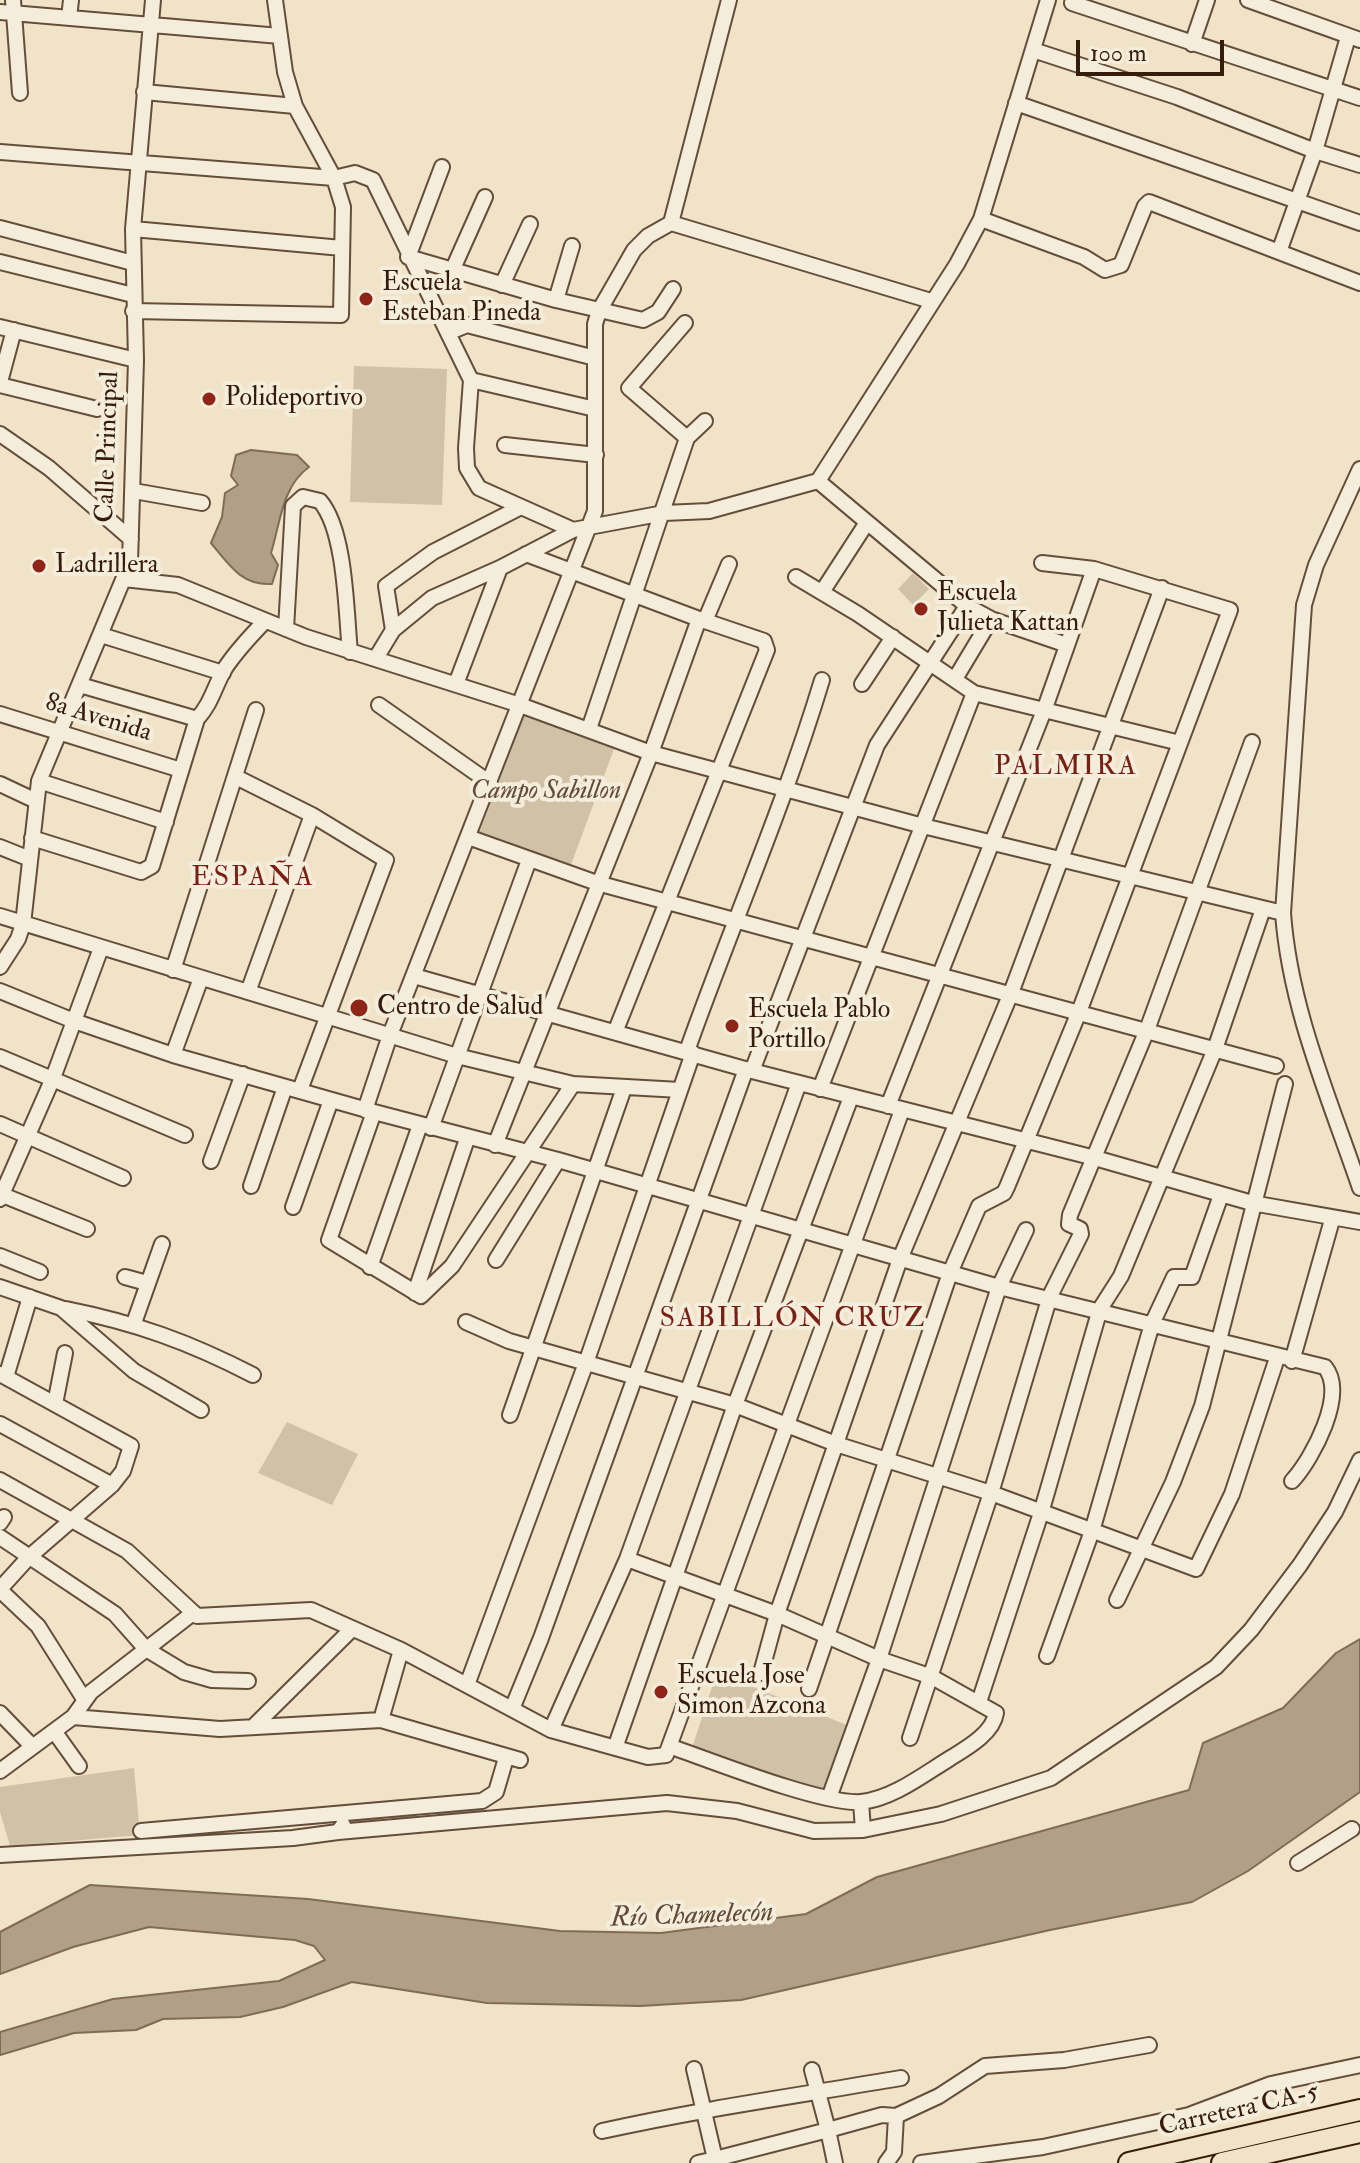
<!DOCTYPE html>
<meta charset="utf-8">
<style>
body{margin:0}
#map{position:relative;width:1360px;height:2163px;overflow:hidden;background:#f0e3c7;font-family:"IM FELL Double Pica",serif}
canvas{display:block}
.scale{position:absolute;left:1076px;top:40px;width:148px;height:36px;box-sizing:border-box;border:4px solid #361d0b;border-top:0;padding-left:10px;font-size:24px;line-height:28px;white-space:nowrap;color:#361d0b;-webkit-text-stroke:6px #f5eddb;paint-order:stroke}
</style>
<div id="map">
<canvas width="1360" height="2163"></canvas>
<div class="scale">100 m</div>
</div>
<script>
const ctx = document.querySelector('canvas').getContext('2d');
ctx.lineJoin = 'round';
function fill(path, color) { ctx.fillStyle = color; ctx.fill(path, 'evenodd'); }
function stroke(path, color, width, dash) { ctx.strokeStyle = color; ctx.lineWidth = width; ctx.lineCap = dash ? 'butt' : 'round'; ctx.setLineDash(dash || []); ctx.stroke(path); }
function label(font, color, halo, rows, align = 'center') {
  ctx.font = font + ' "IM FELL Double Pica",serif'; ctx.lineWidth = 8; ctx.setLineDash([]); ctx.textBaseline = 'middle'; ctx.strokeStyle = halo; ctx.fillStyle = color; for (const [text, x, y, turn = 0] of rows) {
    ctx.save(); ctx.translate(x, y); ctx.rotate((+turn || 0) * Math.PI / 180); ctx.textAlign = isNaN(turn) ? turn : align; if (halo) ctx.strokeText(text, 0, 0); ctx.fillText(text, 0, 0); ctx.restore();
  }
}
fill(new Path2D(`
 M354,366L447,369L442,505L350,502Z
 M913,573L929,589L913,605L898,589Z
 M523,715L614,749L569,870L478,836Z
 M287,1422L358,1454L332,1505L258,1473Z
 M717,1672L849,1726L827,1791L691,1751Z
 M134,1768L140,1835L10,1846L0,1812V1787Z`), '#d0c1a7');
const water = new Path2D(`
 M251,450L297,455L309,467C282,486 280,524 271,553L278,565L272,584C242,586 229,565 211,543L222,517L225,493L238,485L231,476L236,455Z
 M1360,1639V1792L1248,1871L1192,1902L1050,1930L741,2000L640,2006L487,2003L352,1982L283,2007L240,2017L163,2019L136,2030L74,2033L0,2055V2032L113,1999L279,1981L325,1960L314,1946L295,1940L149,1927L73,1947L0,1974V1932L90,1885L308,1899L560,1931L661,1933L806,1914L877,1877L1189,1790L1203,1743L1283,1708L1336,1653Z`);
fill(water, '#b1a087');
stroke(water, '#806c55', 2);
const minor = new Path2D(`
 M13,0L20,93
 M1248,0L1360,40
 M1072,3L1360,98
 M0,12L280,36
 M69,18L71,0
 M1348,37L1315,151L1360,165
 M1192,44L1207,0
 M1033,50L1177,97L1315,151L1279,252L1360,283
 M144,92L295,106
 M1016,103L1360,223
 M0,152L334,178L355,173L373,180L471,380L466,448L467,468L479,488L573,530L664,513L709,511L818,481L957,264L981,219L1048,0
 M442,167L408,257L556,300L643,320L658,312L673,289
 M981,219L1084,257L1105,270L1121,265L1145,206L1149,202L1279,252
 M671,223L729,0
 M0,228L133,263
 M133,229L342,248
 M0,262L133,295
 M452,271L485,197
 M502,285L530,224
 M556,300L572,246
 M133,311L341,315L343,207L334,178L295,106L285,72L275,0
 M685,323L629,388L687,438
 M0,327L136,360
 M450,332L467,325L595,358
 M471,380L595,409
 M0,382L14,330
 M0,385L97,409
 M0,434L49,468L131,539
 M505,445L596,455
 M1360,469L1316,565L1304,605L1283,913C1290,1009 1329,1097 1360,1188
 M818,481L967,606L991,619L1067,645
 M134,491L202,503
 M526,554L699,619
 M796,577L858,614L974,693L1180,743
 M124,579L178,585L306,637L520,705L651,753L923,826L1283,913
 M822,592L866,524
 M286,629L293,506L303,497L320,501C346,531 346,613 350,652
 M393,630L432,598L500,568L573,530
 M101,635L223,673
 M376,658L393,630L386,586L433,552L521,507
 M955,679L991,619
 M456,684L500,568
 M862,684L893,637
 M80,685L197,719
 M379,705L490,783
 M0,714L181,770
 M589,729L687,438L705,421
 M236,777L312,815L386,860L300,1090
 M39,781L166,822
 M0,784L34,800
 M468,837L597,883L1276,1066
 M32,838L141,872L152,866L197,719C211,704 214,688 224,670C235,652 250,637 265,621
 M0,847L30,859
 M0,916L457,1056L573,1084L680,1090
 M0,967L18,939L23,924L39,781L130,563L136,360L133,229L153,0
 M173,970L256,710
 M414,976L752,1071L1095,1158L1252,1203L1360,1222
 M0,991L74,1021L173,1055L374,1112L558,1160L999,1287L1325,1367C1347,1394 1313,1458 1292,1481
 M248,992L312,815
 M616,1030L767,650L764,641L705,621
 M687,1051C731,927 784,806 822,680
 M173,1055L201,978
 M0,1057L185,1135
 M752,1071L877,745L967,606
 M820,1089L974,693
 M888,1106L1045,708L1094,569
 M365,1110L390,1035L595,511V324L599,311L634,250L648,236L671,223L931,301
 M374,1112L329,1240L421,1296L452,1266L573,1084
 M0,1124L123,1178
 M431,1128L529,860
 M495,1145L651,753L699,619L705,621L729,564
 M211,1161L243,1074
 M251,1186L285,1087
 M0,1194L87,1229
 M0,1199L53,1078L101,948
 M293,1207L331,1100
 M0,1256L40,1272
 M496,1260L558,1160
 M370,1267L420,1125
 M125,1277L147,1283
 M0,1287L61,1308L134,1371L201,1410
 M415,1293L467,1139
 M66,1309C136,1323 189,1342 253,1375
 M466,1322L509,1341L735,1405L836,1444L991,1493L1196,1569L1232,1494L1277,1358
 M134,1323L162,1244
 M1292,1361L1332,1220
 M0,1374L131,1446L123,1471L112,1485L29,1557L0,1589
 M6,1377L30,1297
 M55,1404L65,1353
 M510,1415L624,1088
 M0,1424L112,1485
 M0,1480L127,1551L197,1616L311,1610L401,1650L551,1730L648,1757L666,1755L902,1110
 M0,1523L4,1517
 M0,1537L115,1614L146,1649L184,1672L212,1680L248,1681
 M627,1559L777,1614L879,1659L932,1677L996,1713C993,1734 965,1749 949,1759C923,1775 892,1799 861,1802C823,1805 712,1761 672,1747
 M0,1590L38,1626L84,1699
 M1117,1600L1173,1482L1202,1406L1285,1084
 M1047,1656L1092,1531L1152,1324L1174,1277H1192L1221,1195
 M761,1673L777,1614L900,1259L1011,993L1162,588
 M467,1685L586,1363L693,1053
 M809,1689L950,1273L979,1206L1004,1193L1007,1187L1079,1012L1230,610L1094,569L1042,563
 M979,1702L1041,1513L1100,1309L1121,1276L1215,1049L1263,909
 M512,1709L541,1638L746,1069
 M0,1713L32,1746
 M73,1717L220,1729L381,1720L520,1760
 M381,1720L401,1650
 M255,1725L351,1630
 M551,1730L627,1559L799,1083
 M54,1731L79,1766
 M910,1738L991,1493L1050,1296L1081,1234L1080,1229L1069,1224L1070,1215L1147,1030L1252,742
 M615,1748L735,1405L851,1097
 M0,1771L73,1717L91,1692L193,1613
 M829,1798L879,1659L999,1287L1026,1230
 M863,1830L941,1814L1051,1778L1216,1667L1251,1630L1300,1565L1335,1512L1360,1460
 M141,1831L482,1801L496,1792L506,1758
 M338,1832L667,1803L737,1811L814,1831L863,1830L861,1802
 M0,1855L293,1838L338,1832L343,1825
 M1298,1863L1352,1829
 M694,2069L715,2159L698,2163
 M812,2070L828,2130L882,2115L896,2116L939,2096L985,2066L1064,2060L1149,2045
 M602,2131C701,2109 801,2095 901,2078
 M716,2163L715,2159L828,2130L835,2163
 M886,2163L894,2152L896,2116
 M921,2163L1043,2147L1189,2115L1271,2084L1360,2065`);
const highway = new Path2D(`
 M1129,2163L1360,2110
 M1222,2163L1360,2132`);
stroke(minor, '#644e3a', 18);
stroke(highway, '#361d0b', 24);
stroke(minor, '#f5eddb', 14);
stroke(highway, '#f0e3c7', 20);
for (const [x, y, r, color] of [
 [366,299,8,"#8f2418"],
 [209,399,8,"#8f2418"],
 [39,566,8,"#8f2418"],
 [921,609,8,"#8f2418"],
 [359,1008,10,"#8f2418"],
 [732,1026,8,"#8f2418"],
 [661,1692,8,"#8f2418"]
]) { const dot = new Path2D(); dot.arc(x, y, r, 0, 2 * Math.PI); ctx.fillStyle = color; ctx.fill(dot); stroke(dot, '#f5eddb', 3); }
label('26px', '#361d0b', '#f5eddb', [
 ["Escuela",382,284],
 ["Esteban Pineda",382,314],
 ["Polideportivo",225,399],
 ["Ladrillera",55,566],
 ["Escuela",937,594],
 ["Julieta Kattan",937,624],
 ["Centro de Salud",377,1008],
 ["Escuela Pablo",748,1011],
 ["Portillo",748,1041],
 ["Escuela Jose",677,1677],
 ["Simon Azcona",677,1707]
], 'left');
label('26px', '#361d0b', '#f5eddb', [
 ["Calle Principal",109,447,-88],
 ["8a Avenida",98,719,17],
 ["Carretera CA-5",1239,2111,-13]
]);
label('italic 26px', '#644e3a', '#f5eddb', [
 ["Campo Sabillon",546,792]
]);
ctx.letterSpacing = '2px';
label('28px', '#7a1f14', '#f5eddb', [
 ["PALMIRA",1066,768],
 ["ESPAÑA",253,879],
 ["SABILLÓN CRUZ",793,1320]
]);
ctx.letterSpacing = '0px';
label('italic 28px', '#614b36', '#f5eddb', [
 ["Río Chamelecón",692,1917,-2]
]);
</script>
